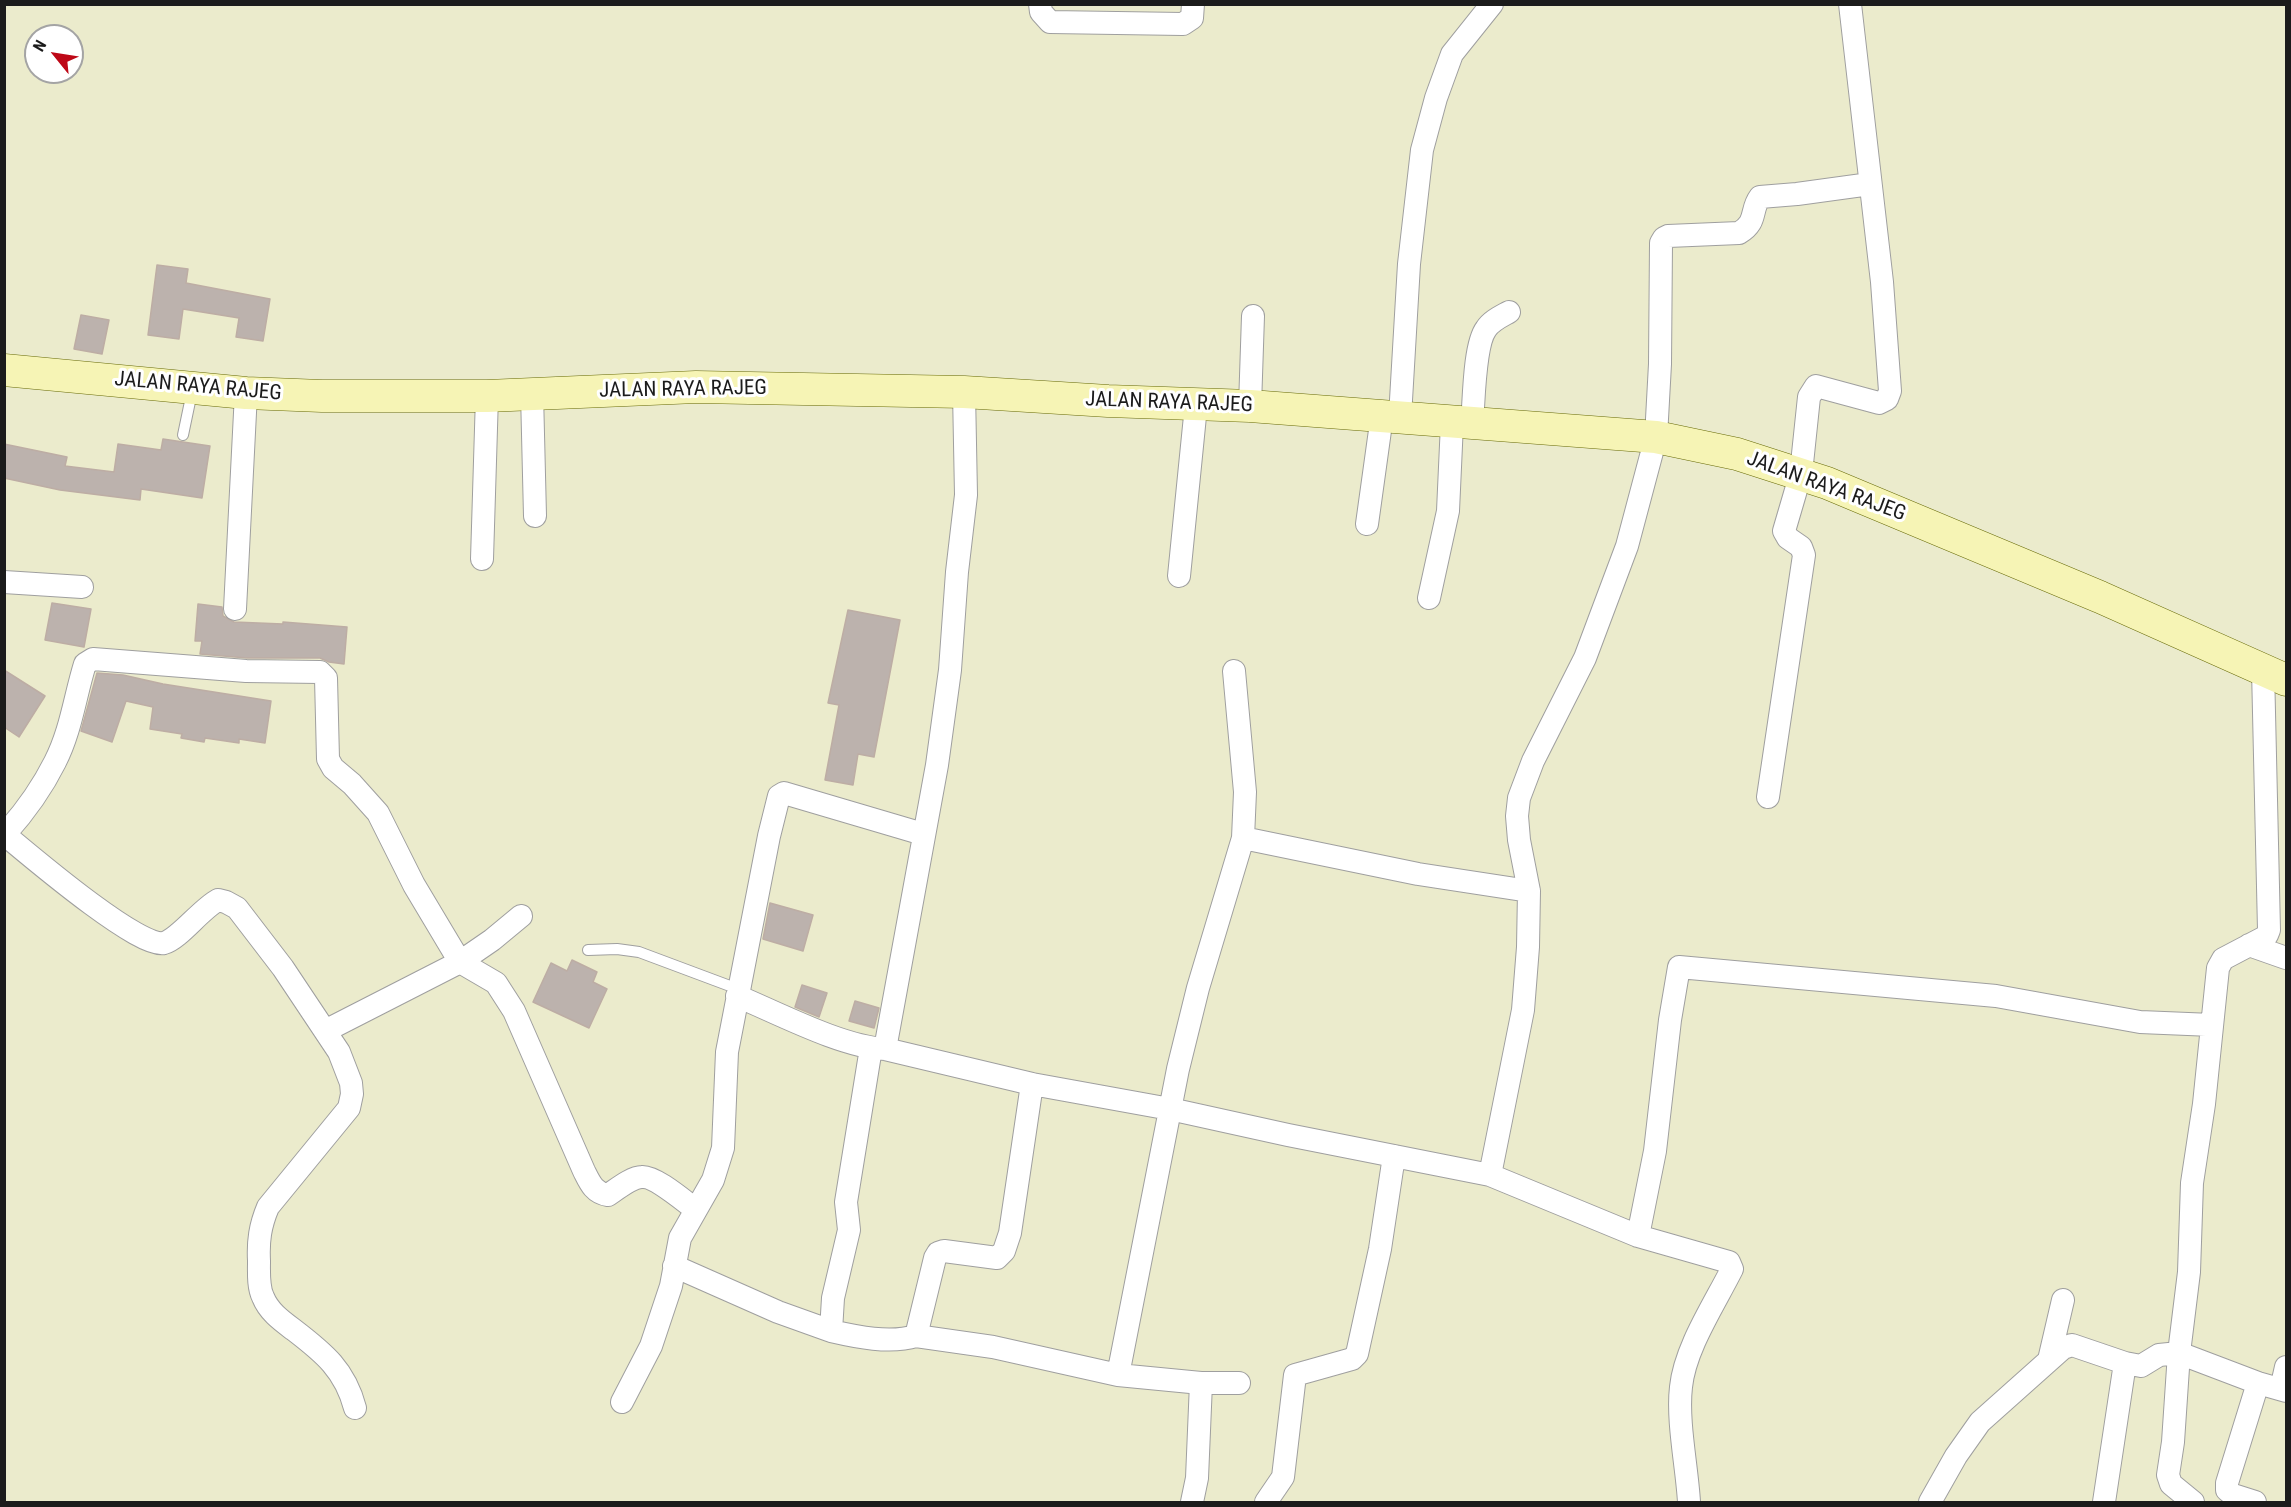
<!DOCTYPE html>
<style>
body{margin:0}
#map{position:relative;width:2291px;height:1507px;overflow:hidden;background:#ece7e0;font-family:"Roboto Condensed",sans-serif}
canvas{display:block}
.frame{position:absolute;inset:0;border:6px solid #1b1b1b;pointer-events:none}
.north{position:absolute;left:24px;top:24px;width:60px;height:60px;box-sizing:border-box;background:#fff;border:2px solid #a4a4a4;border-radius:50%;rotate:300deg;font-size:16px;font-weight:700;line-height:24px;text-align:center;color:#1b1b1b}
.north::after{content:'';display:block;margin:auto;width:21px;height:27px;background:#be0817;clip-path:polygon(50% 0,100% 100%,50% 72%,0 100%)}
</style>
<div id="map">
<canvas width="2291" height="1507"></canvas>
<div class="frame"></div>
<div class="north">N</div>
</div>
<script>
const ctx = document.querySelector('canvas').getContext('2d');
ctx.lineJoin = 'round';
function fill(path, color) { ctx.fillStyle = color; ctx.fill(path, 'evenodd'); }
function stroke(path, color, width, dash) { ctx.strokeStyle = color; ctx.lineWidth = width; ctx.lineCap = dash ? 'butt' : 'round'; ctx.setLineDash(dash || []); ctx.stroke(path); }
function label(font, color, halo, rows, align = 'center') {
  ctx.font = font + ' "Roboto Condensed",sans-serif'; ctx.lineWidth = 6; ctx.setLineDash([]); ctx.textBaseline = 'middle'; ctx.strokeStyle = halo; ctx.fillStyle = color; for (const [text, x, y, turn = 0] of rows) {
    ctx.save(); ctx.translate(x, y); ctx.rotate((+turn || 0) * Math.PI / 180); ctx.textAlign = isNaN(turn) ? turn : align; if (halo) ctx.strokeText(text, 0, 0); ctx.fillText(text, 0, 0); ctx.restore();
  }
}
fill(new Path2D(`
 M5,5H2286V1502H5ZM36,36H72V72H36Z`), '#ebebcc');
const building = new Path2D(`
 M157,265L188,269L186,283L270,299L263,341L236,337L239,318L183,309L179,339L148,335Z
 M81,315L109,320L102,354L74,349Z
 M163,439L210,446L202,498L141,489L140,500L60,490L4,478V444L67,457L65,466L114,472L118,444L161,450Z
 M52,603L91,609L84,647L45,640Z
 M198,604L222,607L223,616L234,622L283,624V622L347,627L344,664L329,662L320,658H247L200,654L202,641H195Z
 M848,610L900,620L874,757L858,754L853,785L825,780L839,705L828,703Z
 M4,670L45,696L19,737L4,727Z
 M97,673L123,675L163,684L271,701L265,743L239,739V743L205,738L204,742L181,738L182,734L150,729L153,707L126,701L112,742L81,731Z
 M770,903L813,915L803,951L763,939Z
 M572,960L597,972L593,982L607,989L589,1028L533,1002L551,963L567,971Z
 M802,985L827,993L819,1017L795,1007Z
 M855,1001L879,1008L874,1028L849,1021Z`);
fill(building, '#bcb2ad');
stroke(building, '#bdada4', 1.5);
const service = new Path2D(`
 M183,435L192,392
 M588,950L617,949L639,952L738,989`);
const minor = new Path2D(`
 M1040,4L1041,12L1050,22L1183,24L1192,18L1193,4
 M532,393L535,516
 M1250,406L1253,316
 M1400,417L1409,264L1422,150L1436,98L1452,54L1492,4
 M1472,423C1474,402 1474,345 1486,329C1491,321 1500,317 1509,312
 M1367,524L1382,416
 M482,559L487,396
 M1179,576L1196,406
 M4,582L82,587
 M1429,598L1448,511L1452,423
 M235,609L246,393
 M1768,797L1804,555L1801,547L1788,538L1784,531L1801,473L1809,397L1816,386L1879,403L1887,399L1890,391L1882,282L1850,4
 M4,834C27,853 139,949 164,943C179,939 201,909 218,900L226,902L237,908L283,968L339,1052L351,1083L352,1094L349,1108L268,1207C260,1226 258,1241 259,1261C259,1272 258,1287 263,1297C269,1312 282,1321 294,1330C324,1353 345,1370 355,1408
 M5,834C24,813 42,788 55,762C71,731 75,696 85,664L93,659L246,671L320,672L326,678L328,759L333,768L352,784L378,813L414,885L460,962L492,940L521,916
 M1243,838L1418,874L1529,891
 M2249,945L2286,958
 M737,996C778,1013 842,1047 885,1049L1032,1084L1170,1109L1288,1135L1490,1175L1638,1236L1729,1262L1732,1269C1714,1305 1685,1348 1681,1387C1677,1421 1687,1467 1689,1502
 M325,1031L460,962L496,983L514,1011L584,1171C590,1183 594,1193 608,1195C617,1189 632,1177 642,1177C655,1176 684,1201 695,1209
 M871,1048L846,1202L849,1230L833,1298L831,1331C857,1337 890,1344 916,1336L993,1347L1118,1375L1178,1069L1198,988L1243,838L1245,792L1234,671
 M885,1049L937,765L950,670L957,572L966,495L964,392
 M1490,1175L1523,1010L1528,947L1529,891L1519,840L1517,816L1519,798L1533,761L1585,658L1627,546L1656,437L1660,364L1661,243L1664,238L1668,236L1739,233C1758,222 1750,210 1760,197L1797,194L1870,184
 M1638,1236L1655,1151L1670,1020L1679,967L1996,996L2140,1022L2212,1025
 M674,1266L778,1312L831,1331
 M916,1336L935,1258L938,1253L944,1251L997,1258L1004,1251L1010,1233L1032,1084
 M2049,1360L2063,1300
 M1118,1375L1201,1383L1197,1478L1192,1502
 M1201,1383H1239
 M2281,1389L2286,1367
 M622,1402L651,1346L671,1286L680,1238L713,1180L723,1148L727,1052L769,836L779,796L784,793L923,834
 M1266,1502L1283,1477L1295,1375L1352,1359L1357,1354L1380,1249L1394,1156
 M1930,1502L1956,1456L1980,1422L2063,1348L2072,1345L2125,1363L2141,1366L2159,1355L2179,1353L2189,1272L2192,1183L2204,1104L2218,968L2223,959L2263,938L2267,935L2269,930L2263,669
 M2104,1502L2125,1363
 M2193,1502L2171,1484L2168,1475L2173,1442L2179,1353L2258,1383L2286,1391
 M2255,1502L2233,1495L2227,1490V1483L2258,1383`);
const secondary = new Path2D(`
 M4,370L246,393L322,396H487L696,387L964,392L1108,401L1250,406L1656,437L1737,454L1827,483L2100,597L2286,680`);
stroke(service, '#9f9f9f', 12);
stroke(minor, '#9f9f9f', 24);
stroke(secondary, '#686b09', 33);
stroke(service, '#fff', 10);
stroke(minor, '#fff', 22);
stroke(secondary, '#f6f4b5', 32);
label('21px', '#1b1b1b', '#fff', [
 ["JALAN RAYA RAJEG",198,387,5],
 ["JALAN RAYA RAJEG",683,390,-1],
 ["JALAN RAYA RAJEG",1169,403,2],
 ["JALAN RAYA RAJEG",1826,487,20]
]);
</script>
